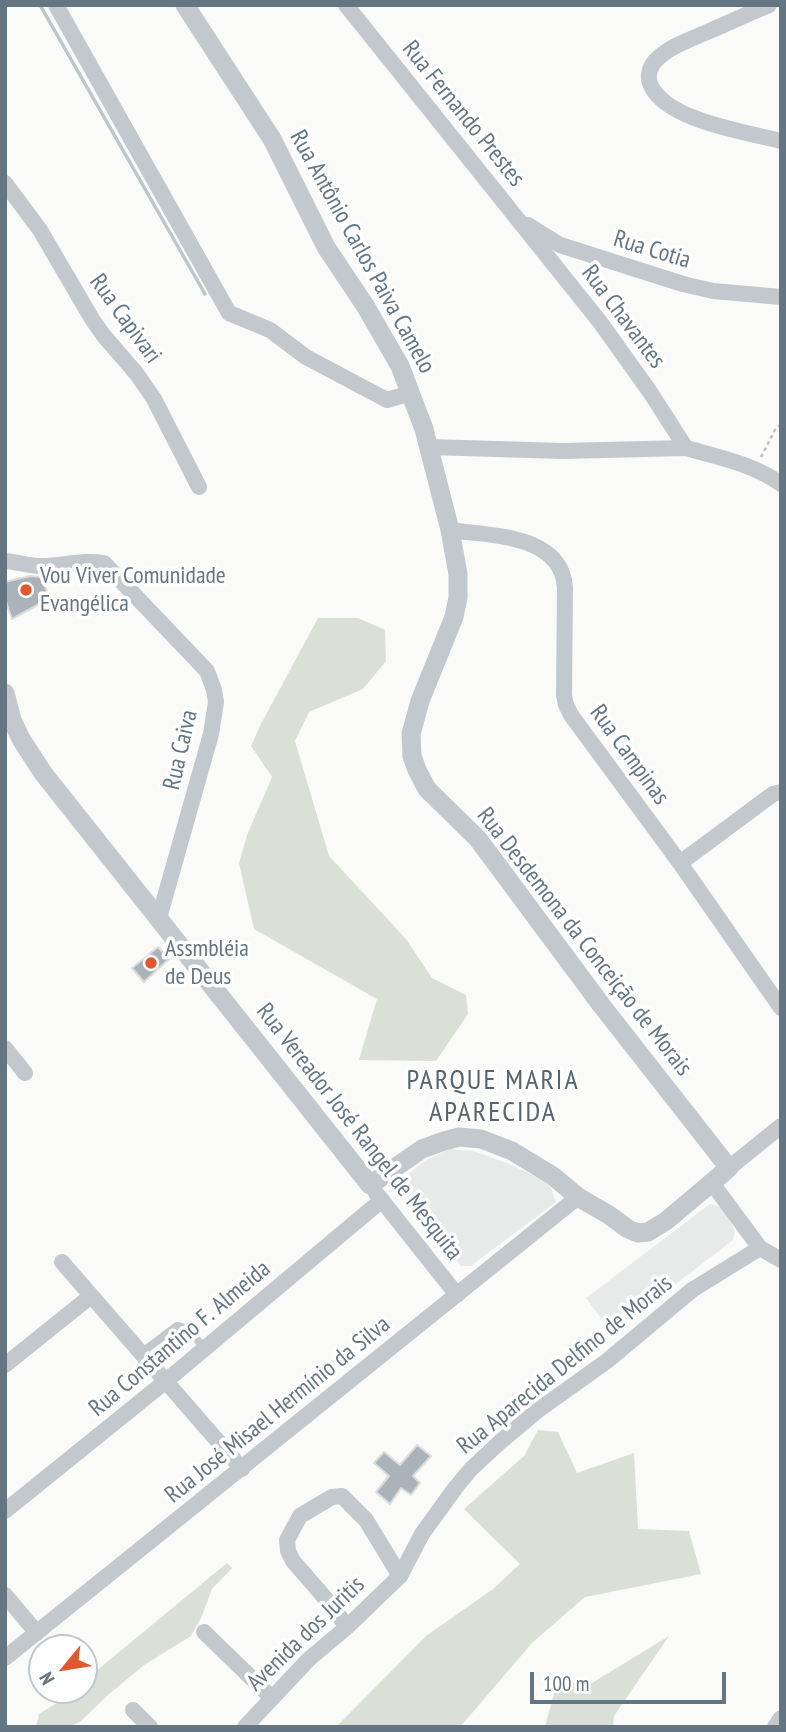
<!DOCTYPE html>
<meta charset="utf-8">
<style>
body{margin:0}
#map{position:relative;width:786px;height:1732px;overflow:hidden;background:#fafaf8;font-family:"PT Sans Narrow",sans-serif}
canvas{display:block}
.frame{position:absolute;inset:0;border:7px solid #657683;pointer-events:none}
.north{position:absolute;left:28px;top:1634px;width:70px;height:70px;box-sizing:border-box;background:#fff;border:2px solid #c1c8cd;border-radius:50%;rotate:240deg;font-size:19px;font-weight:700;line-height:28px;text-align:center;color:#657683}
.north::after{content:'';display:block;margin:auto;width:24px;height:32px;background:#e4572e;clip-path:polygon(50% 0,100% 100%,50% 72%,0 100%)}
.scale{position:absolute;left:530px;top:1672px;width:196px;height:32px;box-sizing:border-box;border:4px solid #657683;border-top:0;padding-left:9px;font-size:21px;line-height:24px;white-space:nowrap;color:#657683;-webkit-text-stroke:5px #fff;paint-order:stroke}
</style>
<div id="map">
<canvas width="786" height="1732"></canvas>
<div class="frame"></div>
<div class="north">N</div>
<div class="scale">100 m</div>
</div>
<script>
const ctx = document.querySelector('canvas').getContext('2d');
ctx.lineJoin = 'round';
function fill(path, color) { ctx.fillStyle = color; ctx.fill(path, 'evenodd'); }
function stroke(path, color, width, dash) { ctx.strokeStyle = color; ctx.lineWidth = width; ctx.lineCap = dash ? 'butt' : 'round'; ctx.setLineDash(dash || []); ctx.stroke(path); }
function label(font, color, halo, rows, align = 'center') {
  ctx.font = font + ' "PT Sans Narrow",sans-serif'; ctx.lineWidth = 7; ctx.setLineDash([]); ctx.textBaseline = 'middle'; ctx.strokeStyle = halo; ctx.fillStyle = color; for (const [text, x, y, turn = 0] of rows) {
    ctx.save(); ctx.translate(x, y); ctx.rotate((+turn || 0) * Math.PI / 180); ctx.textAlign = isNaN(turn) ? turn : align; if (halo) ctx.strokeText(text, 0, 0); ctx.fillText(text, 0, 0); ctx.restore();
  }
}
fill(new Path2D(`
 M450,1149L473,1151L507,1163L537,1177L550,1186L556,1202L471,1266H461L404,1192V1177L426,1160Z
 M710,1204L720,1207L730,1221L735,1231L733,1240L612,1333L586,1298Z`), '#e8e9e9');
fill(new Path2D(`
 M318,618H358L385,630L386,661L363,689L309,712L295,741L329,856L406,939L432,978L466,995L468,1014L436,1061L359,1060L377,999L254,929L239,863L247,835L272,777L251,746L261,724Z
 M538,1430L558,1432L577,1473L634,1453L638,1529L689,1531L701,1574L585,1597L532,1643L460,1727H336L426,1636L493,1589L520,1564L464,1509L524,1456Z
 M227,1563L232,1568L212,1589L202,1616L191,1636L144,1665L108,1695L80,1722L68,1727H36L39,1714L60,1701L73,1690H84V1681Z
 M669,1636L614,1716L613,1727H545L558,1678L587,1686Z`), '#dadfd7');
stroke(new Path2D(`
 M40,5L205,294`), '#bbc7cb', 3.5);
const building = new Path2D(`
 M30,576L41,577L50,598L12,619L5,599V582Z
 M158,947L169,959L144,982L132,968Z
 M417,1445L431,1456L413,1476L420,1483L411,1495L401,1488L390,1504L376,1492L389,1476L374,1463L384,1452L400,1465Z`);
fill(building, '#aab3b9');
stroke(building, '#dcdcda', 2);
stroke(new Path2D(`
 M761,457L775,430L781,424`), '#bbbfc2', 2.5, [3.5, 3.5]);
stroke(new Path2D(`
 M141,1353L177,1326C189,1327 197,1340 205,1349`), '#c3c8cc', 8);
stroke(new Path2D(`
 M56,5L229,313L270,330L306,357L387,400L411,393
 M346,5L600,322L650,392L686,448C718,457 753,464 781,484
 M769,5C747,14 726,24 705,33C689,40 671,46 658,58C650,65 646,76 651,86C668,121 746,132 781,141
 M5,183L40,230L92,319L104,336L136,373L154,399L199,487
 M528,225L560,245L683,284L713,291L781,297
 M429,447L563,451L686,448
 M450,530C490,536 562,534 565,588L564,695L566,705L571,715L680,863L781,1008
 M5,561C16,562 27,565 38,566C60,567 82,559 104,563L207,671L214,690L216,702L211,734L159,918
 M680,863L773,794L781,792
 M5,1048L25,1073
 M729,1168L781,1126
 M712,1183L760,1248L781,1260
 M376,1193L457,1295
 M62,1262L242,1469
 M5,1365L91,1296
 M5,1511L166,1381L382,1200
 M5,1595L37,1633
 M347,1627L332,1606L293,1561L288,1551L287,1540L300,1516L332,1497L342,1496L366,1520L400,1576
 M204,1632L271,1697
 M5,1658L578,1197
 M133,1710L150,1727
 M245,1727L309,1659L347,1627L400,1576L422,1534L456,1487L471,1469L500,1442L537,1411L607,1361L692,1290L760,1248
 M775,1727L781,1718`), '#c3c8cc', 16);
stroke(new Path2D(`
 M5,693L12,720L21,739L43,773L370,1185L422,1149L444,1141L459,1137L481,1139L512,1151L553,1176L578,1197L609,1215L628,1229L638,1233L648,1232L666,1221L729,1168L602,1006L478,839L427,789L417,770L412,756L411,734L420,701L454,617L458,597V574L450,530L424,429L400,366L366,307L326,247L272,139L185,5`), '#c3c8cc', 19);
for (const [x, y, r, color] of [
 [26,590,7,"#e4572e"],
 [151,963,7,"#e4572e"]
]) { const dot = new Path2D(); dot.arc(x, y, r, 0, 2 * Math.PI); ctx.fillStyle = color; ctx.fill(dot); stroke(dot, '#fff', 2.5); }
label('24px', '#657683', '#fff', [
 ["Rua Fernando Prestes",463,114,51],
 ["Rua Cotia",652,250,17],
 ["Rua Antônio Carlos Paiva Camelo",362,252,61],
 ["Rua Chavantes",623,317,53],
 ["Rua Capivari",125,319,54],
 ["Rua Caiva",181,750,-77],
 ["Rua Campinas",629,755,54],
 ["Rua Desdemona da Conceição de Morais",584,942,52],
 ["Rua Vereador José Rangel de Mesquita",359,1132,52],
 ["Rua Constantino F. Almeida",180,1339,-40],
 ["Rua Aparecida Delfino de Morais",565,1365,-39],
 ["Rua José Misael Hermínio da Silva",278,1410,-39],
 ["Avenida dos Juritis",306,1634,-44]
]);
label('24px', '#657683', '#fff', [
 ["Vou Viver Comunidade",40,576],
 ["Evangélica",40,604],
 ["Assmbléia",165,949],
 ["de Deus",165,977]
], 'left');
ctx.letterSpacing = '2px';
label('28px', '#57646e', '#fff', [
 ["PARQUE MARIA",493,1081],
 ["APARECIDA",493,1113]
]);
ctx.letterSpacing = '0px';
</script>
